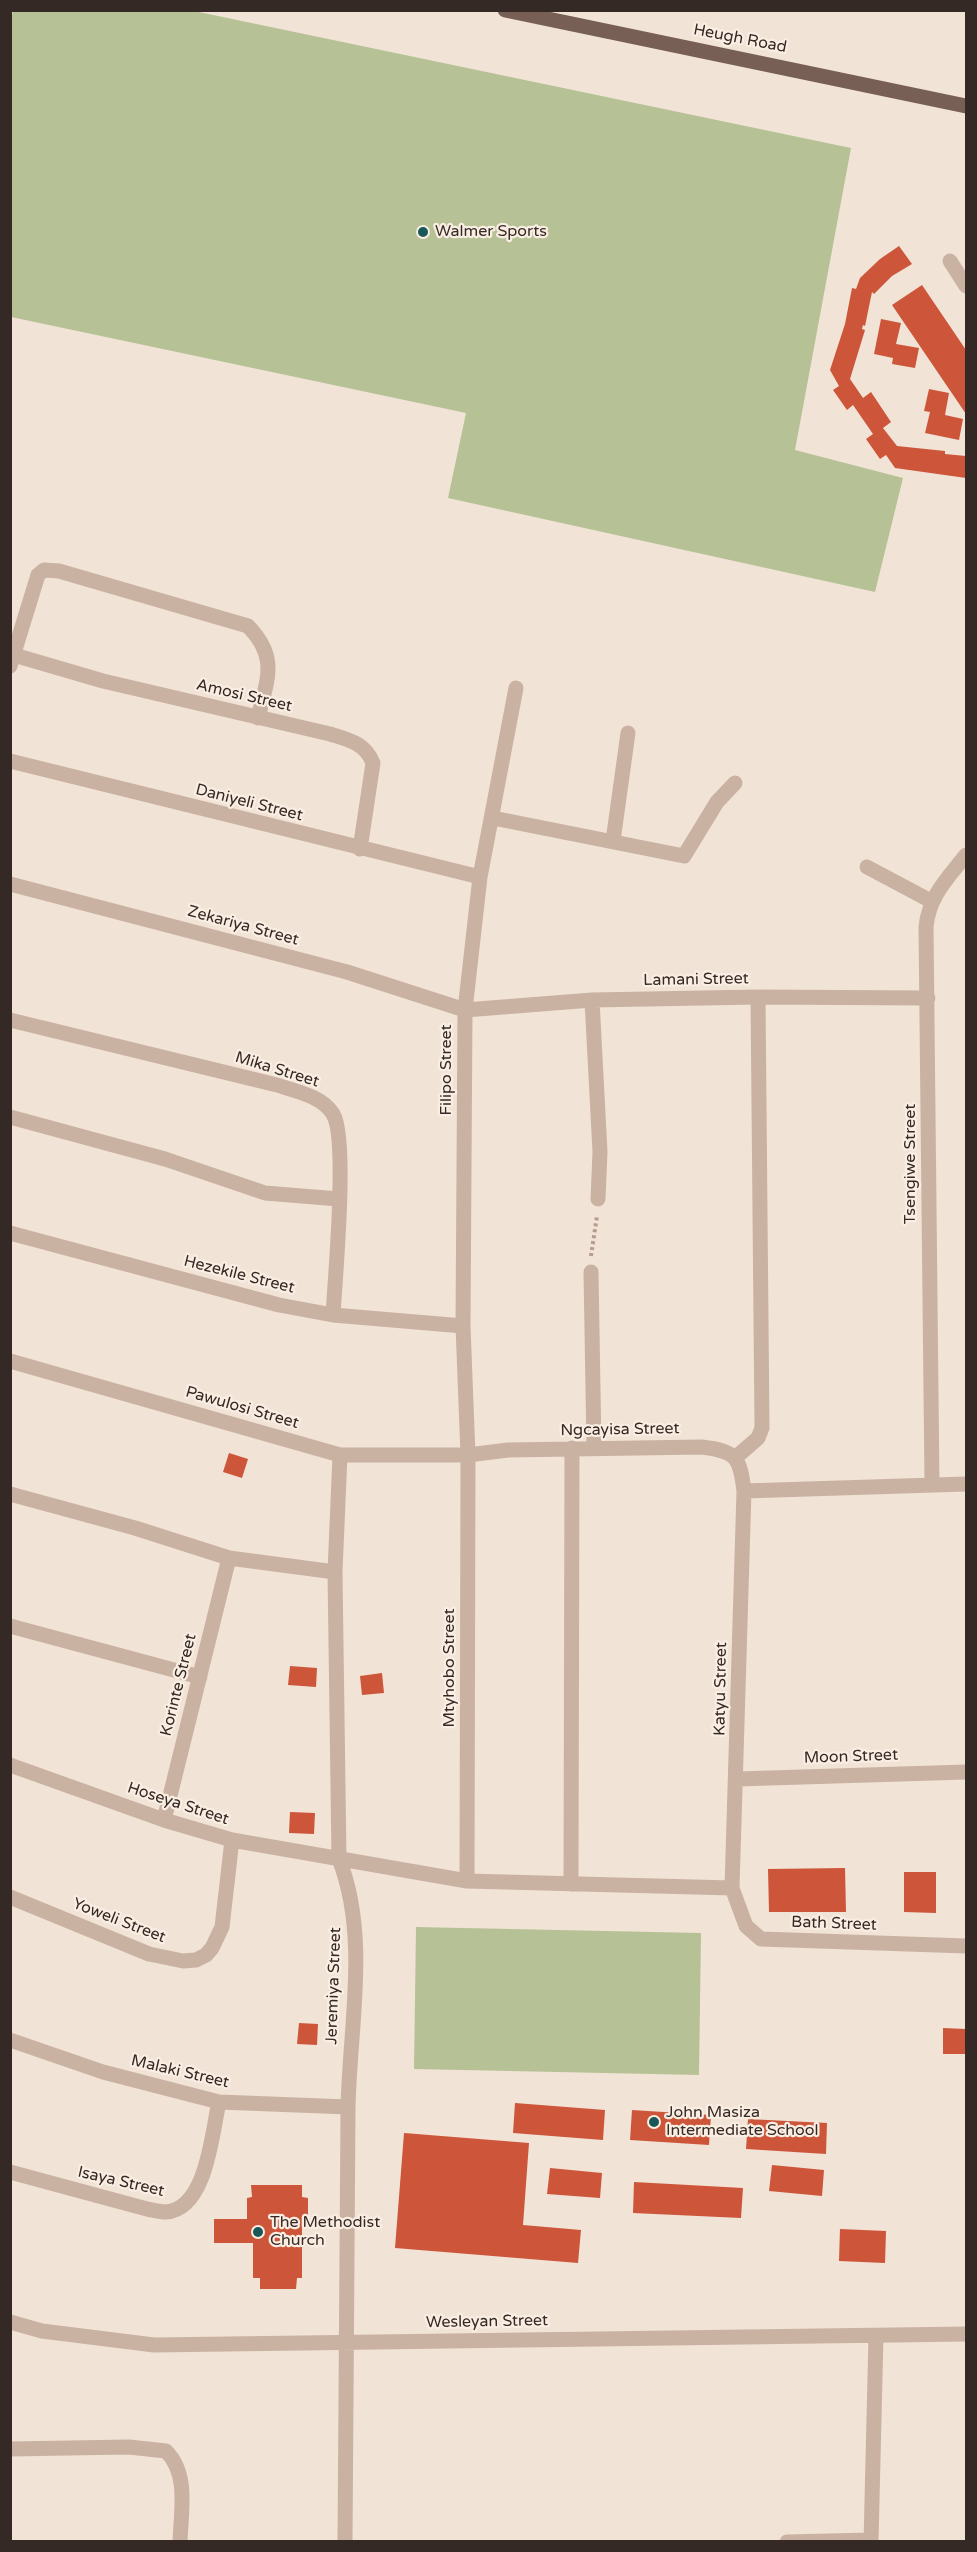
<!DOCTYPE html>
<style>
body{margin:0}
#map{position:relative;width:977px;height:2552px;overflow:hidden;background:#f2e3d7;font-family:"Varela Round",sans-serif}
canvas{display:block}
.frame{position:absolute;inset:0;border:12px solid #352925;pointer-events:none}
</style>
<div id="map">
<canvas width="977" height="2552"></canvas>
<div class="frame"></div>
</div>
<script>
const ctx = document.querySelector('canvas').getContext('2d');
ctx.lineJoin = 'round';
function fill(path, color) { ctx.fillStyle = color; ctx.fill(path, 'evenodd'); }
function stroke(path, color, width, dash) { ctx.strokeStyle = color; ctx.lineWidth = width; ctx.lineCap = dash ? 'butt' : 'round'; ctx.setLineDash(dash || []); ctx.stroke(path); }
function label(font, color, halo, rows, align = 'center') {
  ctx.font = font + ' "Varela Round",sans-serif'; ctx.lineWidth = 4.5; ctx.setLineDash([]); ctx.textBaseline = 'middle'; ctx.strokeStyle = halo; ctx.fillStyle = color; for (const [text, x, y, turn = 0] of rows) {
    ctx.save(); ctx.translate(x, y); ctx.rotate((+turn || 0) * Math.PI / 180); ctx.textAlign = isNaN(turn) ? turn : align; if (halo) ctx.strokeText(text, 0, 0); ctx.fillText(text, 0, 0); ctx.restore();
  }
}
fill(new Path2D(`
 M13,11H194L851,148L795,450L903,478L875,592L448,498L466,413L11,317L10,23Z
 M416,1927L701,1933L699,2075L414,2069Z`), '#b6c296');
fill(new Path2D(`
 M899,246L912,264L892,276L874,294L872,292L865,326L863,325L862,329L865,330L850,379L863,398L871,392L891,422L883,428L897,446L945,451V454L966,456V478L895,468L886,455L880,459L866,439L873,434L853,405L847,410L833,390L839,386L830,370L845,324L852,288L856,289L860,278L880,259Z
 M922,285L966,350V414L892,305Z
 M881,319L901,323L896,344L919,348L915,368L892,364L893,358L874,354Z
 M929,389L949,393L945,415L963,419L959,440L925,433L930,412L924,411Z
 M229,1453L248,1459L242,1478L223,1472Z
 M290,1666L317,1668L316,1687L288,1685Z
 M382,1673L384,1693L362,1695L360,1676Z
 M290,1812L315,1813L314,1834L289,1833Z
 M845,1868L846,1912H769L768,1869Z
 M904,1872H936V1913L904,1912Z
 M299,2023L318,2024L317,2045L297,2044Z
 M943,2028L966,2029V2054H943Z
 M515,2103L605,2110L603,2140L513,2133Z
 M632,2110L711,2115L709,2145L630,2140Z
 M748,2119L827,2123L826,2154L746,2149Z
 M404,2133L529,2143L523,2225L581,2230L578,2263L395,2248Z
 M772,2165L824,2170L822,2196L769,2191Z
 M550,2168L602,2173L600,2198L547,2194Z
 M634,2182L743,2188L741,2218L633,2213Z
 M251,2185H302V2197L308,2198V2221H302V2278H297L296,2289H260V2278H253V2243H214V2219H247V2198L252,2197Z
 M840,2229L886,2231L885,2263L839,2261Z`), '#cd553a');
stroke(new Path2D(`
 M591,1256L597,1216`), '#b69c8d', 4, [3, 3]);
stroke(new Path2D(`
 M950,261L966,286
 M14,655L103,681L330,734C349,740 365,743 373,763L360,849
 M10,666L38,575L44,570L59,571L248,626C279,658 267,679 258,718
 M10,761L480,877
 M493,818L684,856L717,802L735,783
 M613,841L628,733
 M867,867L931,901
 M10,884L347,972L465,1010L592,1000L758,997L928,998
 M592,1000L600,1152L598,1199
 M10,1020L277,1085C295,1091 322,1096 333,1114C348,1138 335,1279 333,1315
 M10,1117L165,1159L265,1193L339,1199
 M10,1233L279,1305L333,1315L463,1326
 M591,1272L594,1448
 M10,1361L340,1455H468L508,1450L702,1447C736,1451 740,1457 744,1491L732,1888L746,1926L761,1939L966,1946
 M340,1455L335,1572L339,1859C370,1938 349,2028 348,2110C346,2254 347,2398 345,2542
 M735,1458L758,1438L762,1428L758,997
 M932,1485L926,927C929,896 947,879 966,855
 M744,1491L966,1484
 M10,1494L135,1528L229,1558L335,1572
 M10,1626L200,1677
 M10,1765L164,1820L232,1840L467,1881L732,1888
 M737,1779L966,1772
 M164,1820L229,1558
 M467,1881L468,1455L463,1326L465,1010L480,877L516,688
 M571,1884L572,1448
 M10,1897L149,1954L183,1961L196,1960L206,1955L212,1948L222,1927L232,1840
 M10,2040L103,2072L219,2102L348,2107
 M10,2172L147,2209C153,2210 160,2212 166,2212C207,2209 212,2132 219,2102
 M10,2322L42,2331L154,2345L966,2334
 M10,2449L129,2447L166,2451C189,2474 181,2511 180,2542
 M787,2542L871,2540
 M871,2542L876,2336`), '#cab2a2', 15);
stroke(new Path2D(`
 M505,10L966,106`), '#785f55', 15);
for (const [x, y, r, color] of [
 [423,232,6,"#195858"],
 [654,2122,6,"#195858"],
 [258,2232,6,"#195858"]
]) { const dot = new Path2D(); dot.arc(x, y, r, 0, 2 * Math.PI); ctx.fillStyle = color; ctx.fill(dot); stroke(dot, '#faeee3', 2); }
label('16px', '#352925', '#faeee3', [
 ["Heugh Road",740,39,11],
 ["Amosi Street",244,696,13],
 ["Daniyeli Street",249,803,14],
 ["Zekariya Street",243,926,15],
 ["Lamani Street",696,980,-1],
 ["Mika Street",277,1070,17],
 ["Filipo Street",447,1070,-90],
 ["Tsengiwe Street",911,1164,-90],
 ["Hezekile Street",239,1275,14],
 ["Pawulosi Street",242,1408,16],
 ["Ngcayisa Street",620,1430,-1],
 ["Mtyhobo Street",450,1668,-90],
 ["Korinte Street",179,1685,-76],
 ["Katyu Street",721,1689,-89],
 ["Moon Street",851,1757,-2],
 ["Hoseya Street",178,1804,18],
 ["Yoweli Street",119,1921,21],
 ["Bath Street",834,1924,2],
 ["Jeremiya Street",334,1986,-88],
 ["Malaki Street",180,2072,13],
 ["Isaya Street",121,2182,13],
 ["Wesleyan Street",487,2322,-1]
]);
label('16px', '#352925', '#faeee3', [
 ["Walmer Sports",435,232],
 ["John Masiza",666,2113],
 ["Intermediate School",666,2131],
 ["The Methodist",270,2223],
 ["Church",270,2241]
], 'left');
</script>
